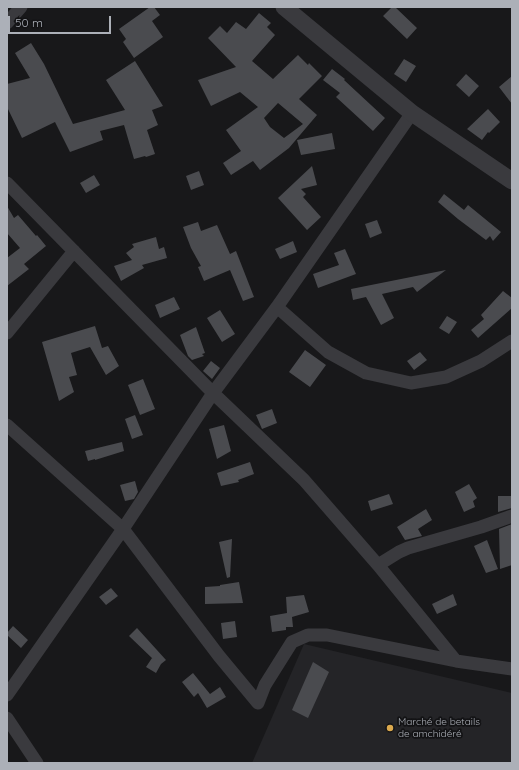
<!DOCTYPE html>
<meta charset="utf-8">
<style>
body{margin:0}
#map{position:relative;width:519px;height:770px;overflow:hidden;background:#18181a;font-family:Quicksand,sans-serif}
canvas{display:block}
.frame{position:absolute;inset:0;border:8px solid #acb0b8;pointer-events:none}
.scale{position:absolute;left:8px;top:16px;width:103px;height:18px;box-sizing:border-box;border:2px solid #acb0b8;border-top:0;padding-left:5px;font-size:12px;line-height:14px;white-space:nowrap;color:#acb0b8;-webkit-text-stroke:3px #131315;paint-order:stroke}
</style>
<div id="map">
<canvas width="519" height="770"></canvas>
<div class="frame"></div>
<div class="scale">50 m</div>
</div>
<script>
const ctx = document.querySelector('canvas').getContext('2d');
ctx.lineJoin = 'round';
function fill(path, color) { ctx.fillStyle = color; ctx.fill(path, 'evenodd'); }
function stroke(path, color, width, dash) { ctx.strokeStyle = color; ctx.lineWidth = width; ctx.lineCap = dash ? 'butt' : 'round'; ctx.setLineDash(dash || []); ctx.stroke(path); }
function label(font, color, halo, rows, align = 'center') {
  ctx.font = font + ' Quicksand,sans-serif'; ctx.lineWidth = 3.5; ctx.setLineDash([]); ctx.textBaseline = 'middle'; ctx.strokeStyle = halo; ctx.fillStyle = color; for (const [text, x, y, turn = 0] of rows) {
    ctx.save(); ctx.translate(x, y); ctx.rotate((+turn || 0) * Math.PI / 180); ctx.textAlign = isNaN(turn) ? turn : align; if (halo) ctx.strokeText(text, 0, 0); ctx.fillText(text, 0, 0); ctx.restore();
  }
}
fill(new Path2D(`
 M304,644L512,693V763H252Z`), '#242427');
fill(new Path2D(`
 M150,7H154L160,15L152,21L163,37L134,58L123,42L126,39L119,29Z
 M392,7H395L417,28L407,39L383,16Z
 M259,13L271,23L267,27L275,35L252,61L273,79L298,55L308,65L309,63L322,76L299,99L317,115L289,148L260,170L253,161L231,175L223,163L241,151L226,130L258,107L240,92L211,106L198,80L236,67L208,38L220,26L227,33L236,22L246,29ZM278,103L303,124L284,138L270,127L264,118Z
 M31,43L44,64L73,124L125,110L106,80L135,61L163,106L152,110L158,125L147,130L155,154L146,157L145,156L134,159L124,125L100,131L103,140L70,152L55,122L22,138L7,107V84L30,78L15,53Z
 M404,59L416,66L406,82L394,74Z
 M332,69L345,79L344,80L385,118L373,131L336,97L340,93L323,80Z
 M466,74L479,86L469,97L456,85Z
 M512,76V104L499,87Z
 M488,109L500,122L489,133L488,132L482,140L467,129Z
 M332,133L335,149L301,155L297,140Z
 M312,166L317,185L301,189L306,194L303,197L321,217L307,230L278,198Z
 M199,171L204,185L191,190L186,176Z
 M94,175L100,185L86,193L80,183Z
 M444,194L464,210L468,205L501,232L493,241L490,236L486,240L458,219L438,202Z
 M7,206L14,218L18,215L36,236L37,235L46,246L24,264L29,269L7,286V258L20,248L7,233Z
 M377,220L382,233L370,238L365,224Z
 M198,222L201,231L217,225L230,254L236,251L254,297L243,301L230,270L204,281L198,267L201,266L191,248L183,227Z
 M156,237L159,249L164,247L167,258L142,265L144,268L121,281L114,266L132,260L126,253L134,247L132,244Z
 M293,241L297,252L280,259L275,249Z
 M345,249L356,274L318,288L313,274L339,265L334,253Z
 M446,270L417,292L413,287L382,294L394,318L381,325L366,297L353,300L351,289Z
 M503,291L512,298V308L478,338L471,330L484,319L481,315Z
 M174,297L180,309L160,318L155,305Z
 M220,310L235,334L222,342L207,318Z
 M447,316L457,322L449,334L439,328Z
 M95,326L102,348L108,346L119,366L106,375L90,347L71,353L77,375L69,377L74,392L59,401L42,342Z
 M196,327L205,353L202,354L204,356L192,360L188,356L180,335Z
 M305,350L326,365L310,387L289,372Z
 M420,352L427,360L414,370L407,361Z
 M211,361L220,368L212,379L203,371Z
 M143,379L155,409L140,415L128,385Z
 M272,409L277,423L262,429L256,415Z
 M135,415L143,435L132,439L125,419Z
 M224,425L231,451L217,459L209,429Z
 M122,442L124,451L95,460V459L88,461L85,451Z
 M250,462L254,474L238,480L239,482L221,486L217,473Z
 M135,481L138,492L134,499L125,501L120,485Z
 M469,484L477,498L473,501L475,507L464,512L455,492Z
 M389,494L393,504L371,511L368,501Z
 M498,496H512V508L498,512Z
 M426,509L432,520L418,529L422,536L405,540L397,527Z
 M512,524V565L500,569L499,529Z
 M232,539L230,577L227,578L219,542Z
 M487,540L498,569L486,573L474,546Z
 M239,582L243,603L205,604V587L220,586V585Z
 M111,588L118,596L106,605L99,597Z
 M453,594L457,605L437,614L432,604Z
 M304,595L309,612L292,617L293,627H286V630L272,632L270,616L287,613L286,597Z
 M235,621L237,637L223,639L221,623Z
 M13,626L28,640L21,648L7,635V633Z
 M137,628L166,660L161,664L156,673L146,667L152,658L153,659L129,636Z
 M313,662L329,672L308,718L292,710Z
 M193,673L210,694L220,687L226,697L207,708L198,693L194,697L182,682Z`), '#4a4b4f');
stroke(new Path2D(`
 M7,23L21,7
 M7,183L213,393L304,480L378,565L456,661
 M277,307L328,352L366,373L411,383L446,377L481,361L512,341
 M7,333L74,251
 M7,425L123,529L219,656L258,703L265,685L292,642L308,635H327L456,661L512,669
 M378,565L399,552L408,548L481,527L512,516
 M7,695L123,529L213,393L277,307L412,113
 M7,718L37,763`), '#3a3a3e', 13);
stroke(new Path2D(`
 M284,7L412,113L512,181`), '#3a3a3e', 17);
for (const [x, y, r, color] of [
 [390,728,4,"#dba94e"]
]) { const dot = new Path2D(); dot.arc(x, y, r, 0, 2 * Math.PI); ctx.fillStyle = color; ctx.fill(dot); stroke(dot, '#131315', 1.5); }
label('10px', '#acb0b8', '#131315', [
 ["Marché de betails",398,722],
 ["de amchidéré",398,734]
], 'left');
</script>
